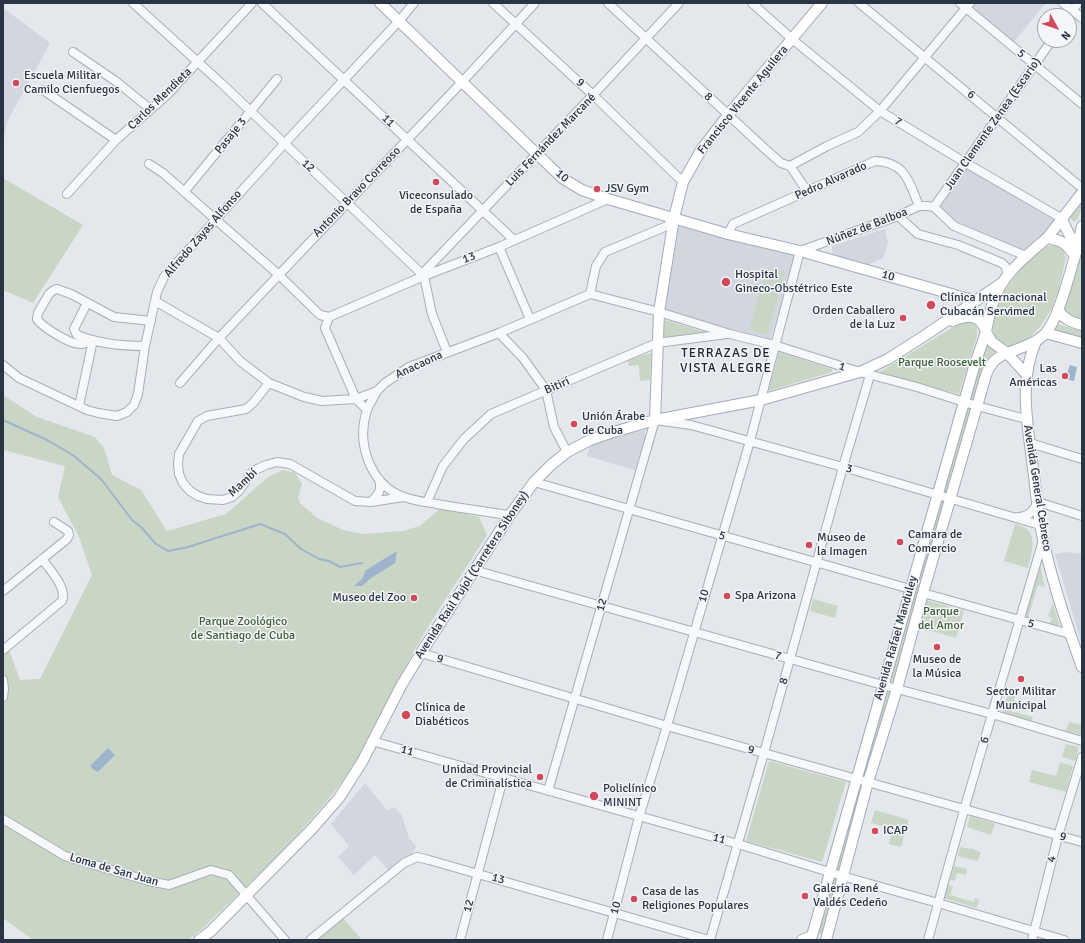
<!DOCTYPE html>
<meta charset="utf-8">
<style>
body{margin:0}
#map{position:relative;width:1085px;height:943px;overflow:hidden;background:#e4e7ec;font-family:Signika,sans-serif}
canvas{display:block}
.frame{position:absolute;inset:0;border:4px solid #2b3445;pointer-events:none}
.north{position:absolute;left:1037px;top:8px;width:40px;height:40px;box-sizing:border-box;background:#f4f6f9;border:1px solid #a4a8b1;border-radius:50%;rotate:130deg;font-size:11px;font-weight:700;line-height:16px;text-align:center;color:#2b3445}
.north::after{content:'';display:block;margin:auto;width:14px;height:18px;background:#d1495b;clip-path:polygon(50% 0,100% 100%,50% 72%,0 100%)}
</style>
<div id="map">
<canvas width="1085" height="943"></canvas>
<div class="frame"></div>
<div class="north">N</div>
</div>
<script>
const ctx = document.querySelector('canvas').getContext('2d');
ctx.lineJoin = 'round';
function fill(path, color) { ctx.fillStyle = color; ctx.fill(path, 'evenodd'); }
function stroke(path, color, width, dash) { ctx.strokeStyle = color; ctx.lineWidth = width; ctx.lineCap = dash ? 'butt' : 'round'; ctx.setLineDash(dash || []); ctx.stroke(path); }
function label(font, color, halo, rows, align = 'center') {
  ctx.font = font + ' Signika,sans-serif'; ctx.lineWidth = 3; ctx.setLineDash([]); ctx.textBaseline = 'middle'; ctx.strokeStyle = halo; ctx.fillStyle = color; for (const [text, x, y, turn = 0] of rows) {
    ctx.save(); ctx.translate(x, y); ctx.rotate((+turn || 0) * Math.PI / 180); ctx.textAlign = isNaN(turn) ? turn : align; if (halo) ctx.strokeText(text, 0, 0); ctx.fillText(text, 0, 0); ctx.restore();
  }
}
fill(new Path2D(`
 M973,3H1046L1013,43L969,8Z
 M3,8L50,43L7,122L3,142Z
 M967,167L1054,220L1047,230L1024,253L956,221L940,208Z
 M670,220L796,255L770,341L730,330L662,309Z
 M885,229L888,243L883,258L868,265L832,256V246Z
 M645,430V437L635,470L587,456L590,446L612,437Z
 M1065,552L1082,554V645L1055,554Z
 M365,783L387,810L395,807L402,816L409,838L416,846L412,855L389,871L375,855L354,875L338,857L349,846L331,824Z`), '#d2d6de');
fill(new Path2D(`
 M3,178L83,225L33,303L3,290Z
 M1082,200C1082,208 1080,214 1077,220L1074,221L1071,220C1069,211 1076,206 1082,200Z
 M1054,245L1062,248L1066,258L1058,292L1051,310L1039,328L1023,344L1011,347L1001,342L994,336L992,327L995,310L1003,293L1025,263L1045,247Z
 M1082,246V322L1068,318L1064,311Z
 M767,268L785,272L767,335L749,330Z
 M969,319C976,324 978,328 977,336L959,394L878,373L963,321Z
 M665,320L708,333L663,339Z
 M1057,325H1060L1082,331V340L1056,332L1055,328Z
 M986,344H987L995,351L986,361L976,397L974,400L970,398Z
 M779,352L832,369V372L768,391Z
 M651,353L650,380L640,381L639,365L629,366L628,359Z
 M3,395L37,417L95,437L104,448L112,475L141,490L167,531L226,514L268,477L283,470L295,473L302,484L298,497L300,503L317,518L343,530L363,534L403,531L420,526L441,508L479,517L487,535C462,574 436,612 413,653C390,694 372,741 344,779C303,834 252,881 203,928L188,940H33L3,918V652L8,647L20,680L40,679L92,575L79,537L58,497L65,466L3,450Z
 M968,407L971,409L947,492L944,493L942,491Z
 M939,501L944,502L894,682L889,683V682Z
 M1015,524C1018,525 1022,526 1025,528C1038,536 1031,556 1028,568L1004,561Z
 M1039,561L1045,587L1038,585L1028,618L1024,617Z
 M813,599L838,606L835,618L810,611Z
 M926,600L964,611L956,638L918,627Z
 M1053,603L1060,628L1050,624L1052,618L1048,616Z
 M1010,687L1017,689L1011,711L1033,717L1031,722L1002,714Z
 M889,690L891,692L866,777H864L862,776L886,691Z
 M1069,722L1082,725V735L1066,731Z
 M1066,744L1079,747L1075,761L1062,757Z
 M769,761L846,782L822,862L746,841Z
 M1060,762L1073,766L1066,792L1029,782L1032,770L1056,776Z
 M861,784L864,785L841,869L839,871L835,870L857,786Z
 M875,810L909,820L901,847L889,844L893,829L871,823Z
 M970,816L995,824L991,835L967,827Z
 M960,847L970,849V848L981,852L978,861L958,856Z
 M954,866L967,869L966,875L957,873L955,881L950,880Z
 M832,877L837,878L823,933L820,934L818,932Z
 M948,885L953,886L950,895L974,902L975,898L979,900L977,908L944,898Z
 M343,918L362,940H316Z`), '#c9d6c5');
fill(new Path2D(`
 M1070,365L1077,367L1074,381L1065,379Z
 M397,551L395,563L371,578L362,586H354L362,579L366,570Z
 M108,748L115,755L98,772L94,770L90,766Z`), '#9fb4cc');
stroke(new Path2D(`
 M3,420L49,441L74,456L101,479L132,520L141,527L156,544L168,551L188,547L260,524L285,534L301,549L319,559L329,561L340,567L362,563`), '#9fb4cc', 2);
const minor = new Path2D(`
 M133,3L221,83L424,276L432,314L447,352
 M262,3L514,240
 M493,3L593,95L683,182
 M608,3L764,148L781,163L790,166L807,191
 M752,3L792,39L880,111L966,163L1061,218
 M859,3L1082,188
 M960,3L1082,104
 M1063,3L1082,18
 M1069,16L1078,3
 M73,52L117,82L150,109
 M43,90L116,140
 M149,164L163,173L215,219L279,275L320,315L329,317L325,328L356,399L367,410
 M790,166L827,146L858,132L880,111L970,3
 M184,192L277,79
 M67,194L116,140L167,95L252,3
 M934,207L1052,40
 M898,216L918,234L958,245L1002,263L1006,267L1007,276
 M728,234L733,224L875,161C906,162 909,182 919,206
 M499,247L530,319
 M424,276L425,271L593,95L679,3
 M590,294L596,266L605,252L667,226L674,218
 M155,301L219,338L240,361L269,383L304,397L322,401L356,399L377,391L385,383L409,367L499,333L590,294L659,312L730,334L774,345L860,372L917,387L977,406L1026,419
 M87,303L74,329L77,335C99,344 121,346 145,346
 M329,317L424,276L499,247L608,199
 M499,333L523,358L546,390L554,427L567,452
 M93,340C90,341 85,344 81,344C71,345 42,327 37,319L38,313L49,294L54,290L57,289L71,294L114,317L151,321
 M3,365L19,378L87,410L98,413L117,416L127,412L134,405L138,394L145,346L157,292L164,277L284,144L399,21L414,3
 M180,383L219,338L462,82L535,3
 M269,383L253,403L246,409L207,416L198,421L179,454L178,464L179,474L183,483L190,491L198,496L207,499L223,500L232,497L239,491L253,471L266,465L277,462L290,464L355,501L371,502L403,497
 M377,391C374,397 370,403 367,410C356,443 370,485 404,497C415,501 426,502 437,504C461,508 485,512 510,515
 M79,406L93,340
 M1030,443L1082,459
 M534,482L910,589
 M371,502C379,494 382,490 379,479
 M427,502L443,466L464,439L491,414L657,343L727,334
 M1018,517C1029,517 1033,511 1038,502L1082,516
 M474,570L897,689L992,714L1082,741
 M3,591L67,539L69,535L68,531L54,522
 M923,593L1070,634
 M3,650L62,601C67,587 50,570 42,559
 M421,653L667,726L1082,842
 M3,680L4,689L3,697
 M372,741L738,844L849,878L938,903L1064,940
 M548,791L655,420L691,425L843,467L1040,525
 M3,819L65,856L149,881L169,885L211,870L229,875L285,940
 M310,940L404,863L417,857L429,860L709,940
 M460,940L503,779
 M607,940L639,817L667,726L750,441L800,251L898,216L919,206H927L934,207L954,226L1026,256
 M710,940L764,753L843,467L870,375
 M928,940L964,810L1043,540
 M1032,940L1058,836L1082,757`);
const major = new Path2D(`
 M380,3L562,178L582,190L608,199L728,234L800,251L976,301
 M1061,218L1077,250
 M1047,238C1064,241 1065,243 1075,256C1069,276 1058,320 1045,334C1035,344 1020,348 1007,353L992,342L986,332C989,315 993,296 1003,282C1014,265 1032,251 1047,238Z
 M1047,238L1082,193
 M1076,253L1082,226
 M1058,309C1063,319 1071,322 1082,325
 M1046,333L1082,343
 M1036,341C1019,380 1027,420 1032,461C1036,487 1037,514 1043,539C1052,583 1067,626 1082,667
 M655,420L659,312L674,218L683,182L701,150L728,115L822,3
 M199,940L211,931L311,830L339,798L362,762L401,686L421,653L510,515L534,482L551,465L567,452L590,440L610,433L655,420L761,400L860,372L888,359L927,334L1002,283
 M802,940L812,936L974,367L986,332C980,313 968,315 952,321
 M826,940L868,782L897,689L923,593L986,375C990,364 995,358 1007,353L1026,374`);
stroke(minor, '#a9aeb7', 10);
stroke(major, '#a3abb8', 12);
stroke(minor, '#f7f8fa', 8);
stroke(major, '#fff', 10);
for (const [x, y, r, color] of [
 [16,83,4,"#d1495b"],
 [436,182,4,"#d1495b"],
 [597,189,4,"#d1495b"],
 [726,282,5,"#d1495b"],
 [931,305,5,"#d1495b"],
 [903,318,4,"#d1495b"],
 [1065,376,4,"#d1495b"],
 [574,424,4,"#d1495b"],
 [900,542,4,"#d1495b"],
 [809,545,4,"#d1495b"],
 [727,596,4,"#d1495b"],
 [414,598,4,"#d1495b"],
 [937,647,4,"#d1495b"],
 [1021,679,4,"#d1495b"],
 [406,715,5,"#d1495b"],
 [540,777,4,"#d1495b"],
 [594,796,5,"#d1495b"],
 [875,831,4,"#d1495b"],
 [805,896,4,"#d1495b"],
 [634,899,4,"#d1495b"]
]) { const dot = new Path2D(); dot.arc(x, y, r, 0, 2 * Math.PI); ctx.fillStyle = color; ctx.fill(dot); stroke(dot, '#f4f6f9', 1.5); }
label('12px', '#2b3445', '#f4f6f9', [
 ["5",1021,54,40],
 ["9",580,83,43],
 ["6",971,95,40],
 ["8",708,97,43],
 ["Carlos Mendieta",160,99,-44],
 ["Francisco Vicente Aguilera",743,100,-51],
 ["11",388,121,44],
 ["7",898,122,31],
 ["Juan Clemente Zenea (Escario)",993,124,-55],
 ["Pasaje 3",231,136,-51],
 ["Luis Fernández Marcané",551,140,-46],
 ["12",308,166,43],
 ["10",562,176,40],
 ["Pedro Alvarado",831,181,-24],
 ["Antonio Bravo Correoso",357,192,-46],
 ["Núñez de Balboa",867,227,-21],
 ["Alfredo Zayas Alfonso",203,234,-49],
 ["13",469,258,-21],
 ["10",888,276,16],
 ["Anacaona",419,365,-25],
 ["1",842,367,18],
 ["Bitirí",557,386,-23],
 ["3",849,469,16],
 ["Mambí",243,483,-43],
 ["Avenida General Cebreco",1037,488,81],
 ["5",722,536,16],
 ["Avenida Raúl Pujol (Carretera Siboney)",472,575,-57],
 ["10",704,596,-74],
 ["12",602,605,-74],
 ["5",1031,624,15],
 ["Avenida Rafael Manduley",896,638,-74],
 ["7",778,656,16],
 ["9",440,659,16],
 ["8",784,681,-75],
 ["6",985,740,-74],
 ["9",751,750,16],
 ["11",407,751,16],
 ["9",1063,837,15],
 ["11",719,839,16],
 ["4",1052,859,-76],
 ["Loma de San Juan",114,870,16],
 ["13",498,879,16],
 ["12",469,906,-75],
 ["10",616,908,-75]
]);
label('12px', '#2b3445', '#f4f6f9', [
 ["Escuela Militar",24,76],
 ["Camilo Cienfuegos",24,90],
 ["JSV Gym",605,189],
 ["Viceconsulado",436,196,"center"],
 ["de España",436,210,"center"],
 ["Hospital",735,275],
 ["Gineco-Obstétrico Este",735,289],
 ["Clínica Internacional",940,298],
 ["Cubacán Servimed",940,312],
 ["Orden Caballero",895,311,"right"],
 ["de la Luz",895,325,"right"],
 ["Las",1057,369,"right"],
 ["Américas",1057,383,"right"],
 ["Unión Árabe",582,417],
 ["de Cuba",582,431],
 ["Camara de",908,535],
 ["Comercio",908,549],
 ["Museo de",817,538],
 ["la Imagen",817,552],
 ["Spa Arizona",735,596],
 ["Museo del Zoo",406,598,"right"],
 ["Museo de",937,660,"center"],
 ["la Música",937,674,"center"],
 ["Sector Militar",1021,692,"center"],
 ["Municipal",1021,706,"center"],
 ["Clínica de",415,708],
 ["Diabéticos",415,722],
 ["Unidad Provincial",532,770,"right"],
 ["de Criminalística",532,784,"right"],
 ["Policlínico",603,789],
 ["MININT",603,803],
 ["ICAP",883,831],
 ["Galería René",813,889],
 ["Valdés Cedeño",813,903],
 ["Casa de las",642,892],
 ["Religiones Populares",642,906]
], 'left');
label('12px', '#3f6138', '#f4f6f9', [
 ["Parque Roosevelt",942,363],
 ["Parque",941,612],
 ["del Amor",941,626],
 ["Parque Zoológico",243,622],
 ["de Santiago de Cuba",243,636]
]);
ctx.letterSpacing = '1px';
label('13px', '#1d2536', '#f4f6f9', [
 ["TERRAZAS DE",726,354],
 ["VISTA ALEGRE",726,369]
]);
ctx.letterSpacing = '0px';
</script>
